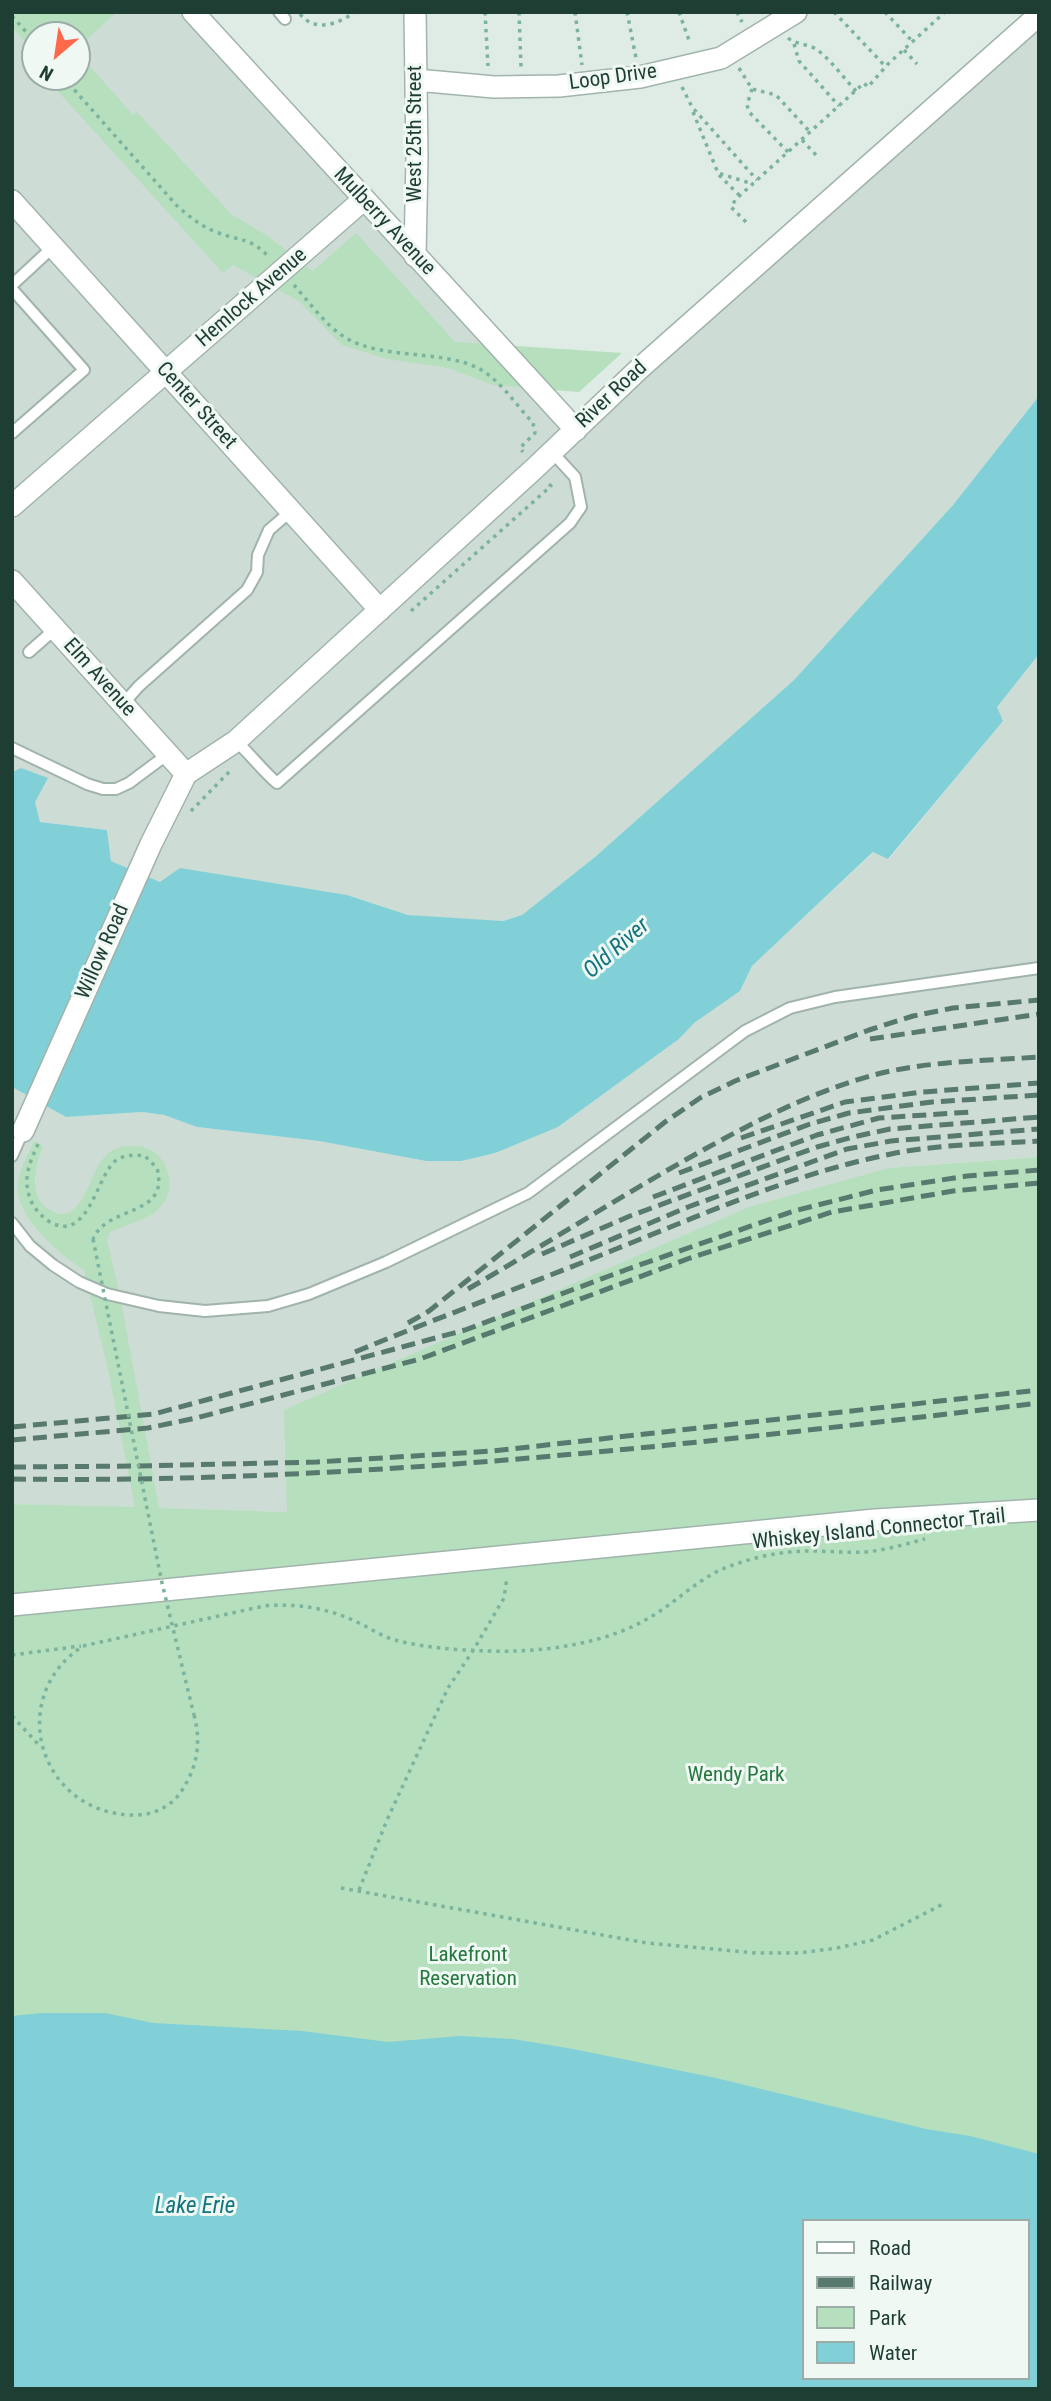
<!DOCTYPE html>
<style>
body{margin:0}
#map{position:relative;width:1051px;height:2401px;overflow:hidden;background:#dfece5;font-family:"Roboto Condensed",sans-serif}
canvas{display:block}
.frame{position:absolute;inset:0;border:14px solid #1e3d33;pointer-events:none}
.legend{position:absolute;left:802px;top:2219px;width:228px;height:161px;box-sizing:border-box;background:#eff8f3;border:2px solid #9bada6;margin:0;padding:9px 12px;list-style:none;font-size:21px;color:#1e3d33}
.legend li{display:flex;align-items:center;gap:14px;height:35px}
.legend b{width:35px;border:2px solid #9bada6}
.north{position:absolute;left:21px;top:21px;width:70px;height:70px;box-sizing:border-box;background:#eff8f3;border:2px solid #9bada6;border-radius:50%;rotate:209deg;font-size:19px;font-weight:700;line-height:28px;text-align:center;color:#1e3d33}
.north::after{content:'';display:block;margin:auto;width:24px;height:32px;background:#ff6949;clip-path:polygon(50% 0,100% 100%,50% 72%,0 100%)}
</style>
<div id="map">
<canvas width="1051" height="2401"></canvas>
<div class="frame"></div>
<ul class="legend">
<li><b style="height:9px;background:#fff"></b>Road</li>
<li><b style="height:9px;background:#58796e"></b>Railway</li>
<li><b style="height:19px;background:#b5dfbd"></b>Park</li>
<li><b style="height:19px;background:#81d0d7"></b>Water</li>
</ul>
<div class="north">N</div>
</div>
<script>
const ctx = document.querySelector('canvas').getContext('2d');
ctx.lineJoin = 'round';
function fill(path, color) { ctx.fillStyle = color; ctx.fill(path, 'evenodd'); }
function stroke(path, color, width, dash) { ctx.strokeStyle = color; ctx.lineWidth = width; ctx.lineCap = dash ? 'butt' : 'round'; ctx.setLineDash(dash || []); ctx.stroke(path); }
function label(font, color, halo, rows, align = 'center') {
  ctx.font = font + ' "Roboto Condensed",sans-serif'; ctx.lineWidth = 6; ctx.setLineDash([]); ctx.textBaseline = 'middle'; ctx.strokeStyle = halo; ctx.fillStyle = color; for (const [text, x, y, turn = 0] of rows) {
    ctx.save(); ctx.translate(x, y); ctx.rotate((+turn || 0) * Math.PI / 180); ctx.textAlign = isNaN(turn) ? turn : align; if (halo) ctx.strokeText(text, 0, 0); ctx.fillText(text, 0, 0); ctx.restore();
  }
}
fill(new Path2D(`
 M12,12H193L576,429L1039,15V396L953,505L794,680L595,857L522,915L503,921L440,919L408,915L347,895L160,882L111,861L107,830L40,822L35,802L22,768L12,772ZM35,35H77V77H35Z
 M1039,654V1157L889,1168L287,1512L12,1504V1087L66,1117L142,1112L164,1115L197,1127L319,1141L426,1161L558,1127L679,1039L693,1023L740,991L752,966L874,852L889,859L1003,721L996,707Z`), '#cddcd4');
fill(new Path2D(`
 M12,12H117L77,48V35H35V66L25,54L31,48L12,27Z
 M77,52L133,115L137,112L231,214L266,235L313,271L356,233L455,342L622,353L579,392L493,385L448,368L388,359L342,345L299,301L233,265L223,273L45,77H77Z
 M34,1141L43,1146C35,1167 26,1199 53,1212C57,1214 64,1215 68,1213C97,1198 88,1142 136,1146C170,1148 182,1193 154,1213C142,1221 124,1226 110,1232L107,1239L122,1307L159,1508L287,1512L284,1410L749,1207L889,1168L1039,1157V2353L1028,2221H804L532,2389H12V1504L135,1507L108,1369L84,1270C60,1255 23,1223 18,1193C15,1176 28,1156 34,1141Z`), '#b5dfbd');
fill(new Path2D(`
 M1039,396V654L997,707L1003,721L888,859L873,852L752,966L740,991L694,1023L679,1039L558,1127L495,1153L461,1161H426L319,1141L197,1127L164,1115L142,1112L66,1117L12,1087V772L21,768L48,778L35,802L40,822L107,830L111,861L160,882L180,868L347,895L408,915L503,921L522,915L595,857L794,680L953,505Z
 M41,2013H105L153,2023L302,2031L388,2042L460,2036L513,2039L573,2049L716,2078L926,2129L970,2136L1039,2154V2389H12V2016ZM804,2221H1028V2378H804Z`), '#81d0d7');
const service = new Path2D(`
 M279,12L285,19
 M12,285L53,247
 M12,289L84,370L12,433
 M29,652L55,629
 M123,704L139,686L247,590L257,572L258,555L269,530L290,512
 M236,741C251,755 262,770 277,783L570,523L581,507L575,477L552,452
 M12,748L87,784L103,789H116L129,783L168,754
 M12,1156L23,1131
 M12,1223L30,1246L53,1265L79,1282L107,1294L159,1306L205,1311L268,1306L309,1294L386,1262L528,1193L745,1031L790,1008L835,997L1039,968`);
const minor = new Path2D(`
 M193,12L576,430
 M416,80L494,87L559,86L640,77L721,58L796,12
 M12,201L380,610
 M415,256L417,157L415,12
 M12,506L363,200
 M12,581L186,774
 M23,1131L151,844L186,774L236,741L535,468L639,369L1039,15
 M12,1605L875,1520L1039,1510`);
stroke(service, '#a1b4ac', 14);
stroke(minor, '#a1b4ac', 24);
stroke(new Path2D(`
 M485,12L488,66
 M519,12L521,67
 M575,12L582,65
 M627,12L636,58
 M679,12L690,43
 M737,12L742,22
 M834,12L886,67
 M885,12L913,42
 M300,14C315,33 338,24 355,12
 M12,16L35,42
 M788,38C798,46 810,43 820,52C833,63 844,78 856,91
 M794,44L799,61L839,106
 M904,50L917,64
 M739,68L752,89L776,95L810,132
 M63,77L178,207C190,217 201,226 216,232C241,242 249,236 270,258
 M682,87L692,107L757,180
 M752,89L747,105L749,112L788,152
 M693,112L718,173L753,184
 M802,140L816,155
 M719,175L740,196
 M746,222L731,207L736,199L864,83L868,87L888,64L945,12
 M294,285C309,302 326,326 346,338C381,359 438,350 476,367C499,378 516,405 533,423L535,433L520,448L523,452
 M411,611L551,486L548,483
 M191,811L232,769
 M38,1144C31,1160 24,1174 28,1191C30,1204 39,1215 50,1222C87,1243 96,1180 114,1162C122,1155 134,1154 145,1156L157,1168C170,1218 108,1204 93,1239
 M12,1655L81,1646
 M194,1715C201,1741 198,1764 184,1787C173,1807 153,1816 130,1815C39,1811 5,1697 83,1646L264,1606C296,1603 328,1608 357,1622C370,1628 381,1636 395,1640C427,1649 482,1652 516,1651C564,1649 616,1640 657,1613C682,1597 704,1574 733,1565C758,1556 784,1551 810,1551C828,1551 846,1553 863,1552C884,1551 905,1544 925,1539
 M12,1716L39,1745
 M341,1888L647,1943L756,1953H799L837,1948L873,1940L945,1903
 M359,1890L387,1820L448,1688L474,1649L504,1598L507,1577`), '#7cb39d', 3.5, [3.5, 5]);
stroke(service, '#fff', 10);
stroke(minor, '#fff', 21);
stroke(new Path2D(`
 M870,1039L1039,1014
 M741,1138L845,1102L923,1092L1039,1083
 M679,1173L810,1124L849,1113L932,1102L1039,1095
 M653,1197L817,1135L879,1118L971,1112
 M542,1254L630,1216L817,1147L853,1137L890,1129L1039,1117
 M570,1257L688,1207L847,1149L891,1141L1039,1129
 M468,1289C541,1247 613,1201 687,1159C746,1126 804,1095 870,1076C924,1061 983,1061 1039,1057
 M408,1323L429,1311L665,1122L700,1098L735,1081L869,1030L913,1016L953,1008L1039,1000
 M355,1352C442,1316 530,1284 616,1249C706,1213 796,1173 891,1154C939,1144 990,1144 1039,1141
 M12,1427L154,1414L465,1330L628,1269L794,1211L877,1190L967,1176L1039,1170
 M12,1440L148,1428L196,1418L420,1359L690,1258L832,1212L953,1191L1039,1183
 M12,1467L137,1466L317,1462L493,1451L1039,1390
 M12,1479C356,1484 698,1444 1039,1403`), '#58796e', 5, [14, 7]);
stroke(new Path2D(`
 M93,1239L162,1583L194,1715`), '#7cb39d', 3.5, [3.5, 5]);
label('21px', '#1e3d33', '#eff8f3', [
 ["Loop Drive",613,78,-8],
 ["West 25th Street",416,134,-90],
 ["Mulberry Avenue",384,222,47],
 ["Hemlock Avenue",252,298,-41],
 ["River Road",612,395,-43],
 ["Center Street",196,406,48],
 ["Elm Avenue",99,678,48],
 ["Willow Road",103,952,-66],
 ["Whiskey Island Connector Trail",879,1530,-6]
]);
label('21px', '#25783f', '#eff8f3', [
 ["Wendy Park",736,1776],
 ["Lakefront",468,1956],
 ["Reservation",468,1980]
]);
label('italic 23px', '#13747f', '#eff8f3', [
 ["Old River",617,949,-41],
 ["Lake Erie",195,2207]
]);
</script>
